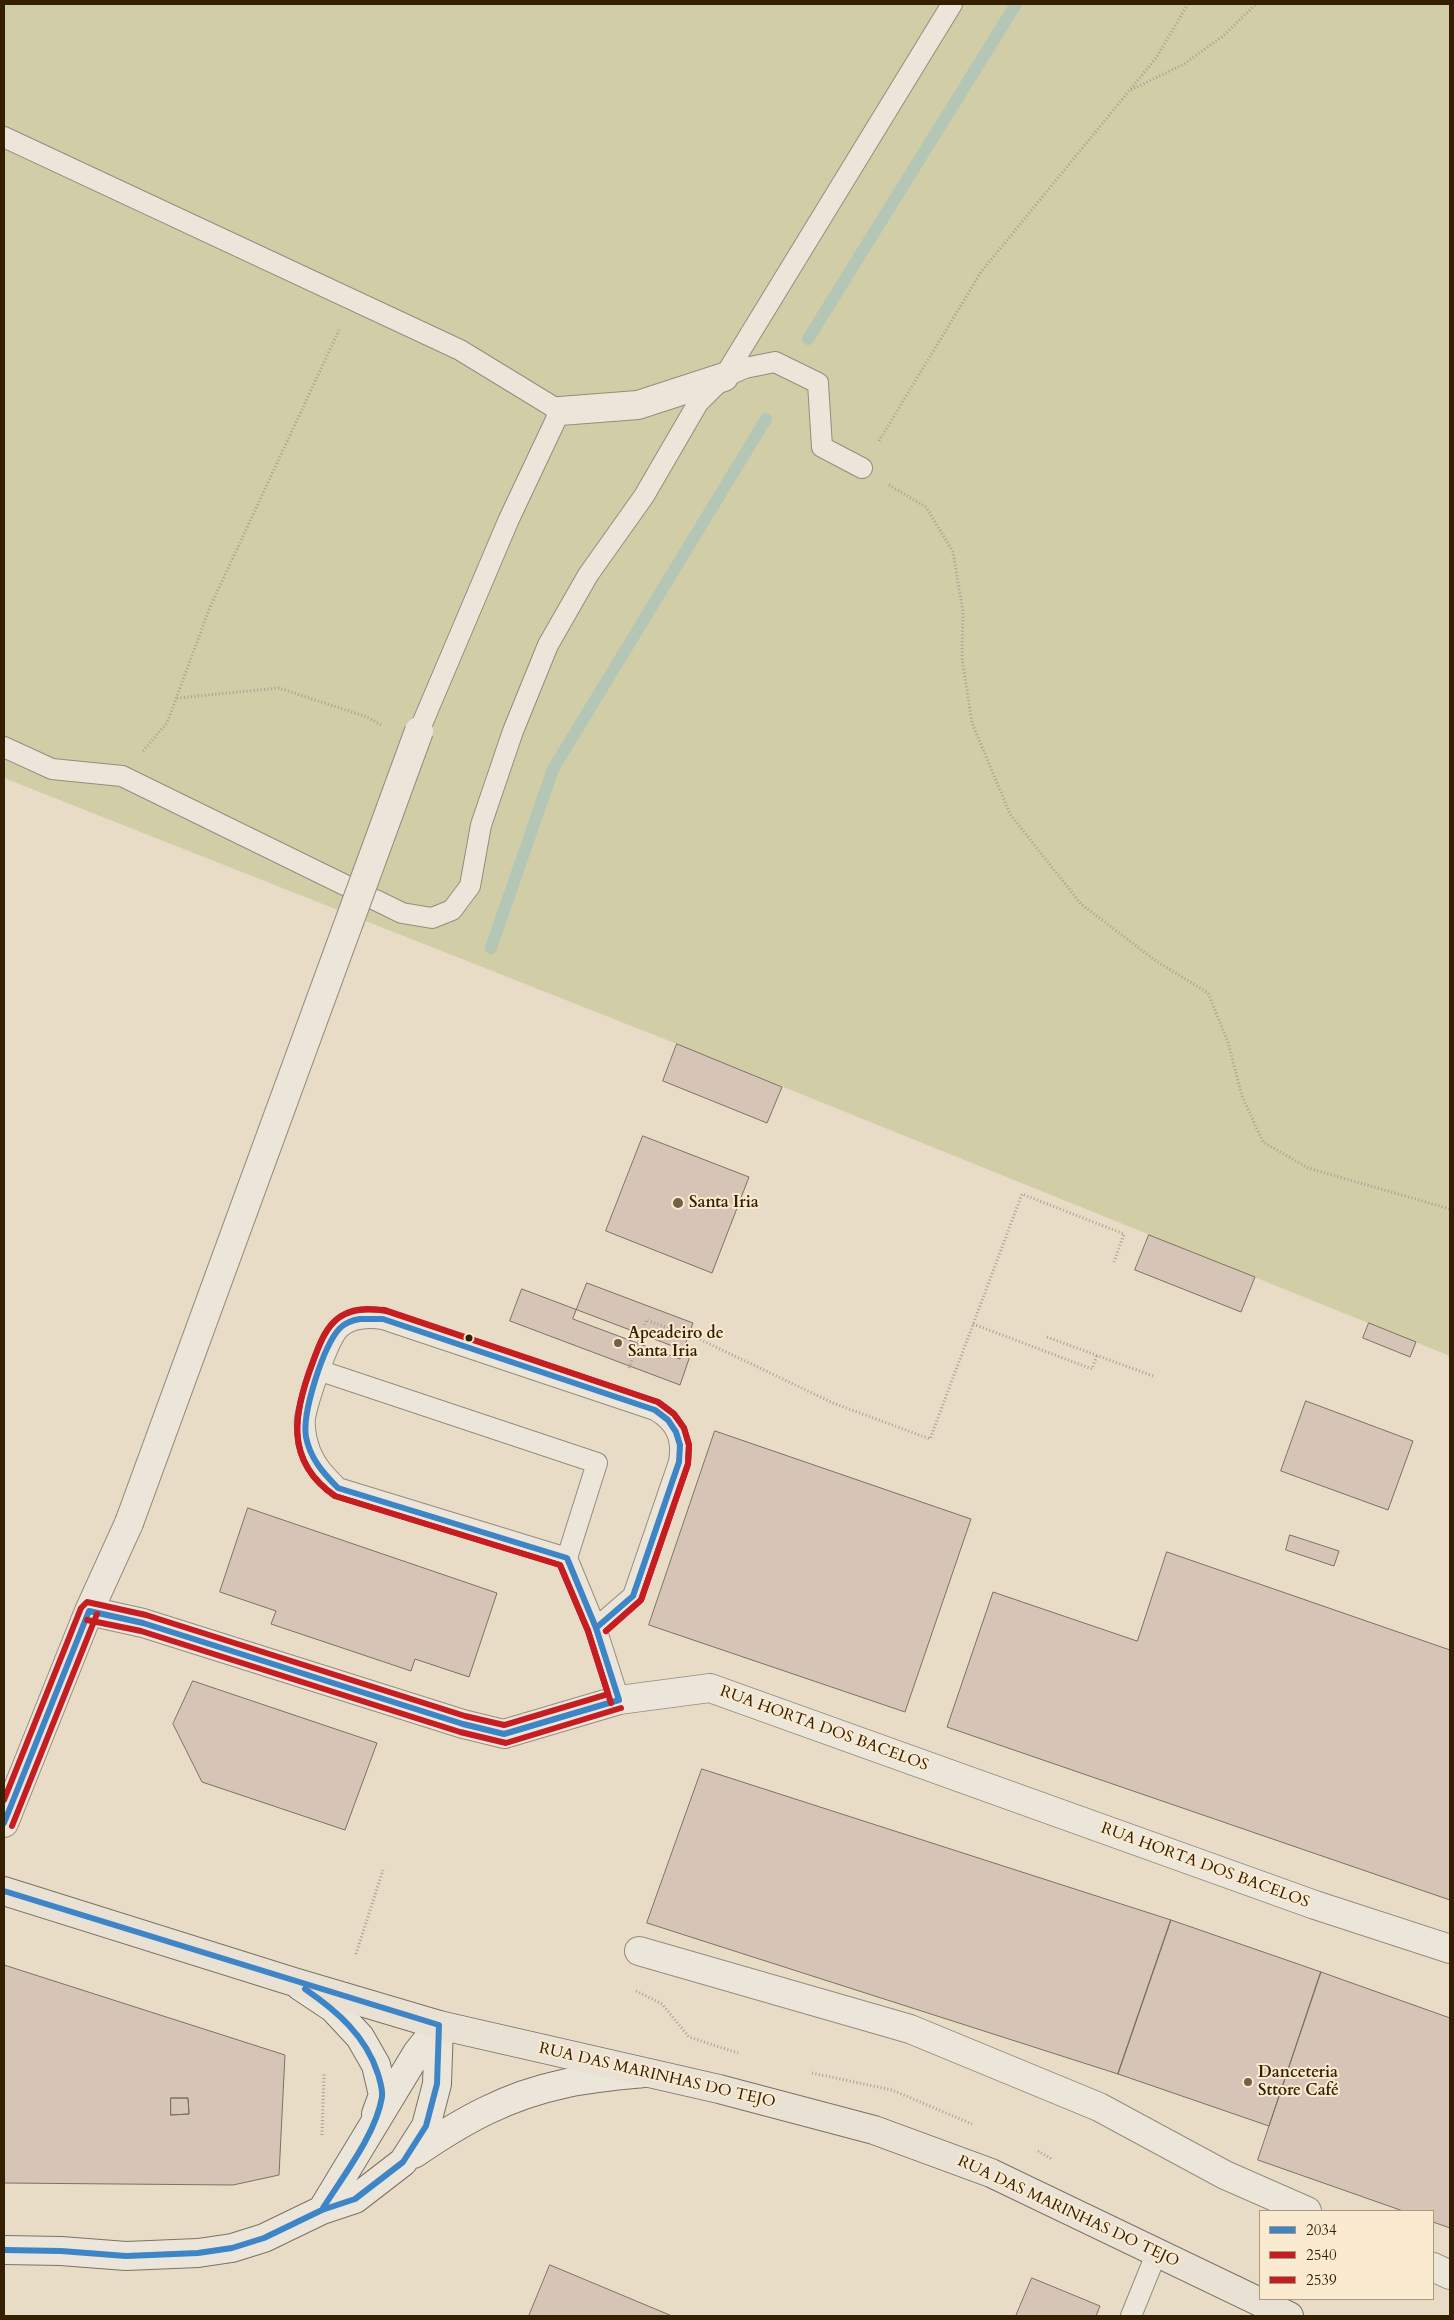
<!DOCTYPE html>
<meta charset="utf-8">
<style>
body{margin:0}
#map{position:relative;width:1454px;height:2320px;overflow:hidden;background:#e8dcc6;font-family:Cardo,serif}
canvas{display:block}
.frame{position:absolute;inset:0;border:5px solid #341f00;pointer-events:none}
.legend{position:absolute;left:1259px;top:2210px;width:175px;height:90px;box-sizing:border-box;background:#faead0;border:1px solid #ab997d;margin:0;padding:6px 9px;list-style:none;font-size:15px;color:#341f00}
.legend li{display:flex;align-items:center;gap:10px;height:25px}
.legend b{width:25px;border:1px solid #ab997d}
</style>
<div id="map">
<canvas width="1454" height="2320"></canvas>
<div class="frame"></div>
<ul class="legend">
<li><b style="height:6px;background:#3d85c6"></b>2034</li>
<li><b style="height:6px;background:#c61d23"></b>2540</li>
<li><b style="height:6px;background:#c61d23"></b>2539</li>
</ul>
</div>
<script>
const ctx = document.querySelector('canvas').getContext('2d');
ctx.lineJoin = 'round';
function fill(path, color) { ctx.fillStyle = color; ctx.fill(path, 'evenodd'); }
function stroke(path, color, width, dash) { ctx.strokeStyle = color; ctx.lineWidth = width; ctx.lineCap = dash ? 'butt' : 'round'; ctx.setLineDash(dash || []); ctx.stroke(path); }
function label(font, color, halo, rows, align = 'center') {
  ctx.font = font + ' Cardo,serif'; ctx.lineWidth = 4; ctx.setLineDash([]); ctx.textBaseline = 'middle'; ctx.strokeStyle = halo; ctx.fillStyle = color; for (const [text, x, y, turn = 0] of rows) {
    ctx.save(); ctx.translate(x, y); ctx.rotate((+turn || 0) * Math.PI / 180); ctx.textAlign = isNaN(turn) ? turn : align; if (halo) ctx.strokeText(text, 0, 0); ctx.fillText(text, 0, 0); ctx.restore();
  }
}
fill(new Path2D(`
 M4,4H1450V1356L677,1044L4,778Z`), '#d1cda6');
stroke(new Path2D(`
 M808,339L1016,4
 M491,948L553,769L766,419`), '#b4c6b6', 12);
const building = new Path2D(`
 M677,1044L782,1087L767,1123L663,1081Z
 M643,1136L749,1177L712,1273L606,1231Z
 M1149,1235L1255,1277L1241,1312L1135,1270Z
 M587,1283L693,1323L680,1359L573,1319Z
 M522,1289L691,1353L680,1385L510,1321Z
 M1369,1323L1416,1342L1410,1357L1363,1338Z
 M1306,1401L1413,1441L1388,1510L1281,1471Z
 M715,1431L971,1519L905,1712L649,1625Z
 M248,1508L497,1593L469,1677L415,1659L411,1671L271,1624L276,1611L220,1592Z
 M1290,1535L1339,1551L1334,1566L1286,1550Z
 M1167,1552L1450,1650V1900L947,1727L993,1592L1137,1641Z
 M193,1681L377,1743L345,1830L202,1782L173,1724Z
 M702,1769L1171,1920L1118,2074L647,1923Z
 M1171,1920L1321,1972L1269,2126L1118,2074Z
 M4,1965L285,2055L279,2175L233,2185L4,2183ZM171,2098H188L189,2114L171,2115Z
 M1321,1972L1450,2018V2228L1433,2222V2211H1403L1258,2160Z
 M171,2098H188L189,2114L171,2115Z
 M550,2265L672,2316H529Z
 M1032,2278L1100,2306L1096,2316H1016Z`);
fill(building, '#d6c4b6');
stroke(building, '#7c7262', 1);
const service = new Path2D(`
 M4,137L460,350L560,411L509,519L419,731
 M724,377L952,4
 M4,747L52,769L122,776L402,913L432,918L452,910L470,886L481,825L513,731L548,645L588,575L644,496L698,403L724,377L745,368L775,362L818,383L822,447L862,468
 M321,1371L597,1463L567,1558
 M596,1628L633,1596L679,1462C683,1438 676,1422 655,1410L383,1319C368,1317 352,1317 340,1328C328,1339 308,1401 305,1418C304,1425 306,1438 308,1444C313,1463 325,1475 338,1488L567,1558L596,1628L619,1700
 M1131,2316L1157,2252`);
const minor = new Path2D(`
 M560,411L638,405L724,377
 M89,1611L143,1623L463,1724L504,1734L619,1700L710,1688L1315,1905L1450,1949
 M4,1823L89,1611L129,1523
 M639,1951L910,2029L1099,2107L1225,2175L1307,2211
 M1433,2267L1450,2275`);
const secondary = new Path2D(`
 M300,1986L333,2008L360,2037L376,2065L383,2095L376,2114
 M414,2154C462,2121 506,2096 563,2084C589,2078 617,2076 643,2073
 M322,2210L417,2053L439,2025
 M4,2250L61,2251L126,2256L198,2253L232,2248L264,2238L322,2210L355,2199L403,2162L426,2126L437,2084L439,2025`);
const primary = new Path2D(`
 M4,1891L294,1982L439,2025L719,2089L874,2130L991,2173L1289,2316`);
stroke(service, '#968c7c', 22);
stroke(minor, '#968c7c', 30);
stroke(secondary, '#7c7262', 30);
stroke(primary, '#7c7262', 30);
stroke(new Path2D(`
 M1131,90L1184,64L1223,36L1256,4
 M879,441L981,272L1156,58L1188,4
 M889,485L926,507L953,552L963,613L962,658L972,723L1010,814L1081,904L1156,961L1208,993L1228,1042L1242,1096L1263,1142L1308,1168L1450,1209
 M177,698L279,688L367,717L381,725
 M143,751L167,723L210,607L339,330
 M973,1324L1092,1369L1097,1355
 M1047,1337L1153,1376
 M629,1368L646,1320L699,1339L833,1403L930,1439L1022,1194L1124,1234L1114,1262
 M356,1954L383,1870
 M636,1991L662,2004L689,2037L738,2053
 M812,2073L892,2090L972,2124
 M322,2135L324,2074
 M1038,2151L1052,2159`), '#a7a095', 3, [1, 2.5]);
stroke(service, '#ebe5da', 20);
stroke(minor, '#ebe5da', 28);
stroke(secondary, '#ebe5da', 28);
stroke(primary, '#e8e1d4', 28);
const minorBridge = new Path2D(`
 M129,1523L419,731`);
stroke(minorBridge, '#968c7c', 30, []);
stroke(minorBridge, '#ebe5da', 28);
stroke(new Path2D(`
 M360,1319H383L655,1410L668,1420L676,1432L680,1445L679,1462L633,1596L596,1628L567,1558L338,1488C323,1473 310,1458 306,1437C302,1413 323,1346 340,1328C345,1323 353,1320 360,1319Z
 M4,1823L89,1611L143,1623L463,1724L504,1734L619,1700L596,1628
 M4,1891L439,2025L437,2084L426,2126L403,2162L355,2199L322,2210L264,2238L232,2248L198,2253L126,2256L61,2251L4,2250
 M305,1989C337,2011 366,2036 378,2074C380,2081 383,2090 382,2097C376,2134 343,2176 323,2208`), '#3d85c6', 6);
stroke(new Path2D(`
 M87,1620L141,1631L460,1732L506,1743L621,1708
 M606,1631L641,1600L688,1464L689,1445L684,1428L674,1414L658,1402L385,1310C370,1309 354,1308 340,1317C325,1326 319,1346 313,1362C294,1412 283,1460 335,1496L560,1565L588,1631L611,1703
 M12,1826L97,1614`), '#c61d23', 6);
stroke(new Path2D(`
 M4,1800L81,1608L87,1602L146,1615L465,1716L504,1725L608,1694L588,1631L560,1565L335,1496C283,1460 294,1411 313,1361C319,1345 326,1326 341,1316C354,1308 371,1308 386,1311L658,1402L674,1414L684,1428L689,1445L688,1464L641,1600L606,1631`), '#c61d23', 6);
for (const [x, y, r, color] of [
 [678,1203,6,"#736145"],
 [469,1338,4.5,"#341f00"],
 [618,1343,5,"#736145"],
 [1248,2082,5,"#736145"]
]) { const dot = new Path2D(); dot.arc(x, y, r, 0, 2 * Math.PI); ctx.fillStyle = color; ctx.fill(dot); stroke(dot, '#faead0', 2); }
label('bold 16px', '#341f00', '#faead0', [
 ["Santa Iria",689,1203],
 ["Apeadeiro de",628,1334],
 ["Santa Iria",628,1352],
 ["Danceteria",1258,2073],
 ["Sttore Café",1258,2091]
], 'left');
label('16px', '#341f00', '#faead0', [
 ["RUA HORTA DOS BACELOS",824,1729,20],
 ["RUA HORTA DOS BACELOS",1205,1866,20],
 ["RUA DAS MARINHAS DO TEJO",657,2076,13],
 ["RUA DAS MARINHAS DO TEJO",1068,2212,25]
]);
</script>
